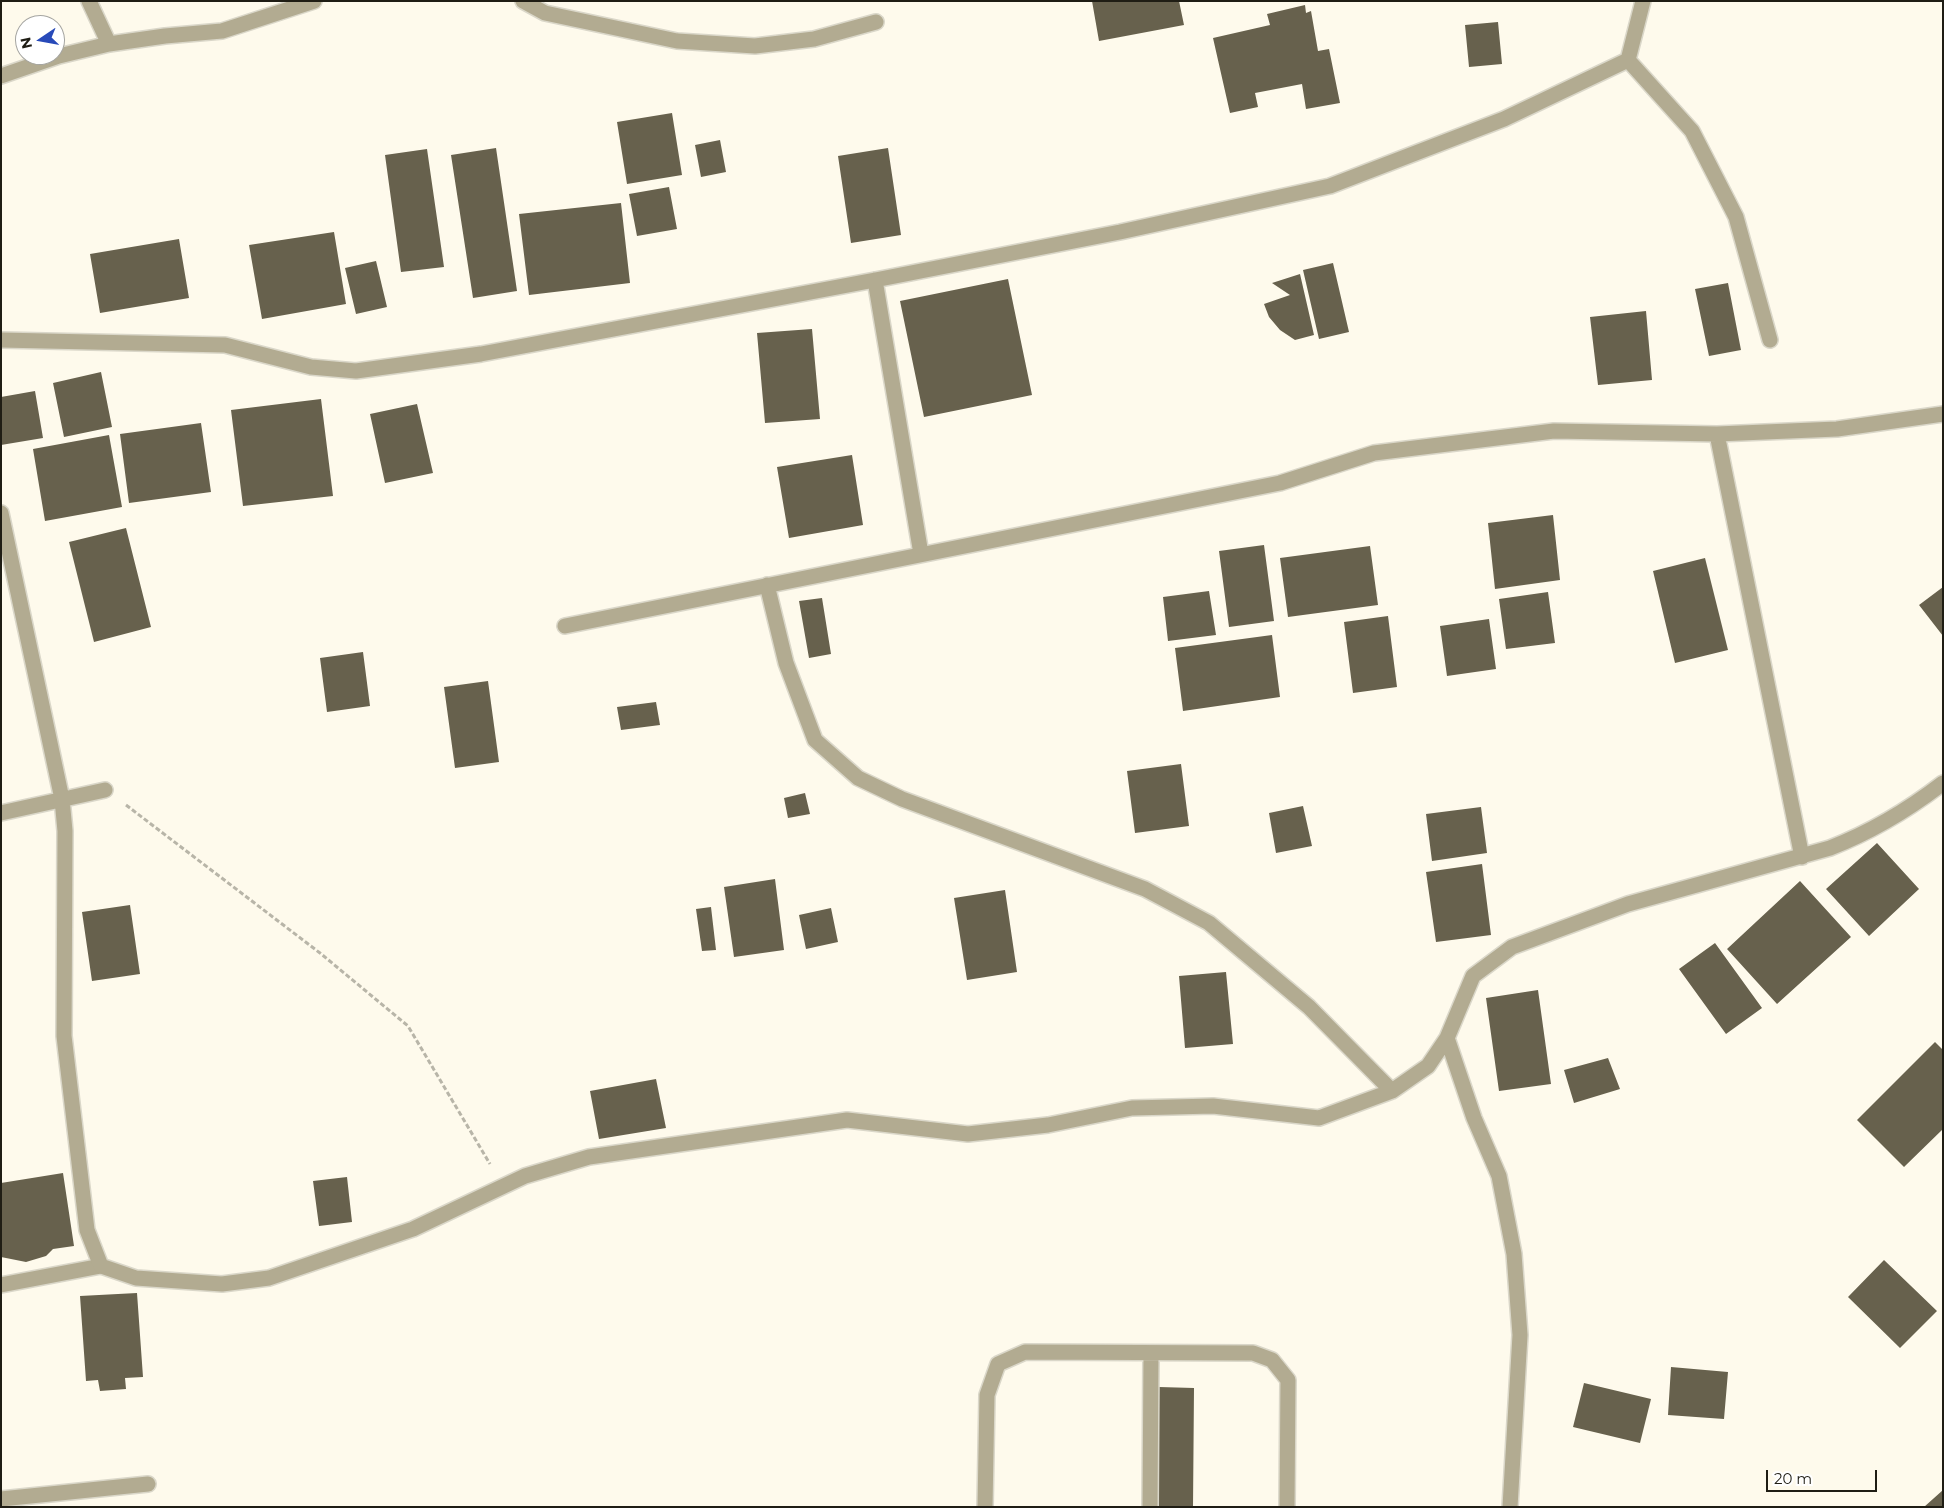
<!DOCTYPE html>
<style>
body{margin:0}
#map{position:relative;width:1944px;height:1508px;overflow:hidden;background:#fefaec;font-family:Montserrat,sans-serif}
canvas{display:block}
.frame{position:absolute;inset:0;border:2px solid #1f1d14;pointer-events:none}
.north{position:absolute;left:15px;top:15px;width:50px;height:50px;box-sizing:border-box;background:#fff;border:1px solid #a5a5a1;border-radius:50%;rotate:258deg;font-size:14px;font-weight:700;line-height:20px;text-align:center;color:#1f1d14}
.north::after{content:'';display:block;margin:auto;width:18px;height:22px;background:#284ab9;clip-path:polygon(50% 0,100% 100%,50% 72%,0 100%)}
.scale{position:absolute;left:1766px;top:1470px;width:111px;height:22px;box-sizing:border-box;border:2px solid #1f1d14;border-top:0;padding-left:6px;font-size:15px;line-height:18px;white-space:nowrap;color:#1f1d14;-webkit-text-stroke:4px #fff;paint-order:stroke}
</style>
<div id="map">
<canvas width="1944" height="1508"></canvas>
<div class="frame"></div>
<div class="north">N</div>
<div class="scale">20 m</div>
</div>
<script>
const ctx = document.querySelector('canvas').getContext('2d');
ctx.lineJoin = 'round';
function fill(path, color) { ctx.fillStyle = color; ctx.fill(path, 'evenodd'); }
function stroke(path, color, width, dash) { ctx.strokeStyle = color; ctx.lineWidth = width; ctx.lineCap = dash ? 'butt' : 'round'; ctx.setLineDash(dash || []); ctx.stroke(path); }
fill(new Path2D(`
 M1092,1H1179L1184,25L1099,41Z
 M1305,5L1306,13L1311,11L1318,51L1329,49L1340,103L1306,109L1302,84L1255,93L1258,107L1230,113L1213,38L1270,25L1267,14Z
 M1498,22L1502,64L1469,67L1465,25Z
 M672,113L682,175L627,184L617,122Z
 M720,140L726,172L701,177L695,145Z
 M496,148L517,291L473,298L451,155Z
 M888,148L901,235L851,243L838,156Z
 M427,149L444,267L401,272L385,155Z
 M669,187L677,229L637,236L629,194Z
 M621,203L630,283L529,295L519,214Z
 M334,232L346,304L262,319L249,245Z
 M179,239L189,298L100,313L90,254Z
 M376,261L387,307L356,314L345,268Z
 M1333,263L1349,332L1319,339L1303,270Z
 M1300,274L1314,335L1295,340L1280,330L1269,317L1264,304L1290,295L1272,283Z
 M1008,279L1032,395L924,417L900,301Z
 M1728,283L1741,350L1709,356L1695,289Z
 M1646,311L1652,380L1598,385L1590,317Z
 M812,329L820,419L765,423L757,333Z
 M101,372L112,427L64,437L53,383Z
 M35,391L43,438L1,445V397Z
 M321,399L333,496L243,506L231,410Z
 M417,404L433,473L385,483L370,414Z
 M201,423L211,492L129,503L120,434Z
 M109,435L122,507L45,521L33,449Z
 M852,455L863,525L789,538L777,467Z
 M1553,515L1560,580L1495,589L1488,523Z
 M126,528L151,627L94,642L69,542Z
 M1264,545L1274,621L1229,627L1219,551Z
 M1370,546L1378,605L1288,617L1280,558Z
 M1705,558L1728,650L1675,663L1653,571Z
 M1943,587V636L1919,605Z
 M1209,591L1216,635L1168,641L1163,597Z
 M1548,592L1555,643L1506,649L1499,599Z
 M822,598L831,654L809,658L799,601Z
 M1388,616L1397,687L1353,693L1344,622Z
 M1489,619L1496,669L1447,676L1440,626Z
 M1272,635L1280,697L1183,711L1175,648Z
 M363,652L370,706L327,712L320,658Z
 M488,681L499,762L455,768L444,687Z
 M656,702L660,725L621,730L617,707Z
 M1181,764L1189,826L1135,833L1127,771Z
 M805,793L810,814L788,818L784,798Z
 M1303,806L1312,846L1276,853L1269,813Z
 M1481,807L1487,853L1432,861L1426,814Z
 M1877,843L1919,889L1869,936L1826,889Z
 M1482,864L1491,935L1436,942L1426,872Z
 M775,879L784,950L734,957L724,887Z
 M1800,881L1851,937L1777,1004L1727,949Z
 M1005,890L1017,972L967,980L954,898Z
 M130,905L140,974L92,981L82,912Z
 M711,907L716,950L702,951L696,909Z
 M831,908L838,942L806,949L799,915Z
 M1715,943L1762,1008L1726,1034L1679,969Z
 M1226,972L1233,1044L1185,1048L1179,976Z
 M1538,990L1551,1084L1499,1091L1486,998Z
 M1935,1042L1943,1050V1129L1904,1167L1857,1120Z
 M1608,1058L1620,1089L1574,1103L1564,1070Z
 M656,1079L666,1128L599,1139L590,1091Z
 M63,1173L74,1246L53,1249L46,1256L26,1262L1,1257V1183Z
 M347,1177L352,1222L319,1226L313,1181Z
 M1884,1260L1937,1311L1900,1348L1848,1297Z
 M137,1293L143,1377L125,1378L126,1389L100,1391L98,1380L86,1381L80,1296Z
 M1671,1367L1728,1372L1724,1419L1668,1415Z
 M1584,1383L1651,1399L1640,1443L1573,1427Z
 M1159,1387L1194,1388L1193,1507H1158Z
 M1943,1490V1507H1924Z`), '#67614d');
const service = new Path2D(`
 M1,1285L101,1266
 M985,1507L987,1395L998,1364L1025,1352L1253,1353L1272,1360L1288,1380L1287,1507
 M1150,1507L1151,1353`);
const minor = new Path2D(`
 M89,1L109,44L165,36L222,31L314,1
 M523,1L545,13L677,41L755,46L814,39L876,22
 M1628,60L1692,131L1736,217L1770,340
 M1,76L59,56L109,44
 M875,280L921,554
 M1,340L225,345L311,367L356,371L481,354L875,280L1120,232L1330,186L1504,119L1628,60L1643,1
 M1717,434L1802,857
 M1,513L62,799L65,831L64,1036L87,1230L101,1266L136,1278L222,1284L269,1278L413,1229L525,1176L589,1157L847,1120L968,1134L1048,1125L1132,1108L1213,1106L1319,1118L1392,1091L1428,1066L1447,1038L1473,976L1512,947L1628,904L1830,848C1871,832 1908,810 1943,783
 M767,585L786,663L815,740L858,778L902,799L1145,889L1209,923L1309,1007L1392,1091
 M565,626L1280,483L1374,453L1554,431L1717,434L1837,429L1943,414
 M1,813L105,790
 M1447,1038L1474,1118L1499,1176L1514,1254L1520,1335L1510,1507
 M1,1499L148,1484`);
stroke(service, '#dad7c9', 18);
stroke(minor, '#dad7c9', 18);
stroke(new Path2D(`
 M126,805L320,953L408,1026L490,1164`), '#b8b5a8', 3, [5, 2.5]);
stroke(service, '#b2ab91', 15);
stroke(minor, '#b2ab91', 15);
</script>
